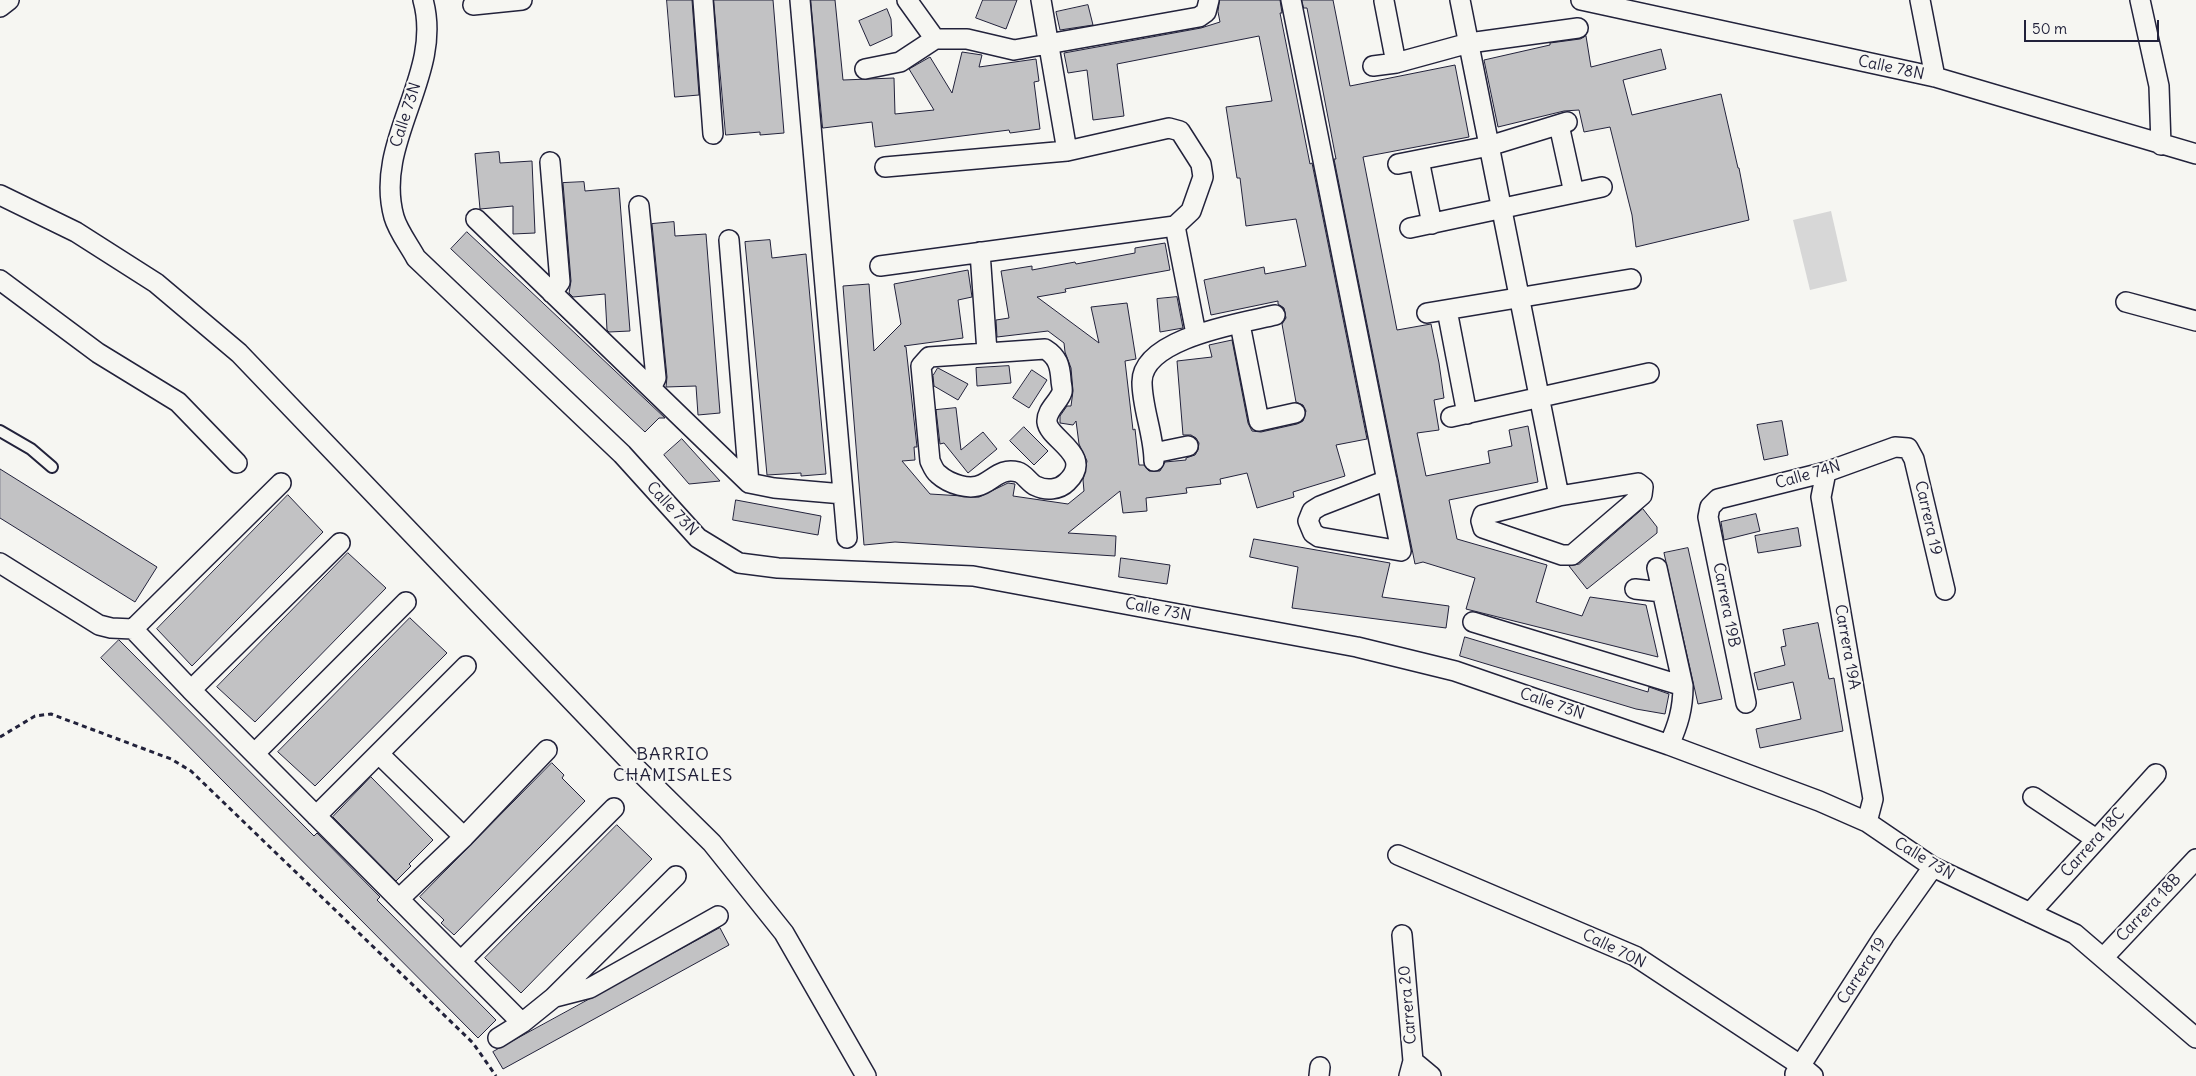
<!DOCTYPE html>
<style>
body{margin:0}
#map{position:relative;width:2196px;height:1076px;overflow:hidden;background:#f6f6f2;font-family:Delius,sans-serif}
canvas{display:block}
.scale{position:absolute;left:2024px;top:20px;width:135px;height:22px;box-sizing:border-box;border:2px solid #22223b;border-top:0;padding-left:6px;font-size:15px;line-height:18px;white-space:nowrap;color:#22223b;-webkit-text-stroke:4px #f6f6f2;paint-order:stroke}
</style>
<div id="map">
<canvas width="2196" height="1076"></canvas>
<div class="scale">50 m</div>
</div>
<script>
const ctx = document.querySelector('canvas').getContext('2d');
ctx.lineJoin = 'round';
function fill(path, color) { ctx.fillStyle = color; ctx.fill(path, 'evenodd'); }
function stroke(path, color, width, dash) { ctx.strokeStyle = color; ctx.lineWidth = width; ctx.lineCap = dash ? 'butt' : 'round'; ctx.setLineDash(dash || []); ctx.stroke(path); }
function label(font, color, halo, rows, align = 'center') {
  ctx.font = font + ' Delius,sans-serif'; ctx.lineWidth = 4; ctx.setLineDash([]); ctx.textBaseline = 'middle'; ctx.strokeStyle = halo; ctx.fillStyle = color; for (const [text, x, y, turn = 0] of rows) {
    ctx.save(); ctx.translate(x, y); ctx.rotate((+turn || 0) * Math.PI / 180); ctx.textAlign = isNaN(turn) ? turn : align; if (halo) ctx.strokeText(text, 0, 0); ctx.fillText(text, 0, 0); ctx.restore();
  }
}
fill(new Path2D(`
 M1831,211L1847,281L1810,290L1793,220Z`), '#d7d7d7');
const building = new Path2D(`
 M667,0H692L699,95L675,97Z
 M714,0H773L784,133L760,135V132L726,135Z
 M811,0H835L843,80L894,78L895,114L934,110L909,69L930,57L952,93L962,52L982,55L979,67L1036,59L1039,81L1034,82L1040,129L1010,133L1009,130L875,147L872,122L823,128Z
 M983,0H1017L1006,29L976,18Z
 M1220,0H1280L1282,13H1280L1310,164L1312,163L1367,439L1336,445L1345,476L1293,492L1294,497L1257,508L1247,473L1220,479L1221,484L1186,488L1187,493L1146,498L1147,511L1123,513L1120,491L1068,533L1116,536L1115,556L895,542L864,545L843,286L869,284L874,351L901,324L894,284L968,270L972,297L958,300L963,338L904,346L906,347L917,447H914L915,460L902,461L930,494L979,497L1008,483L1015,484L1013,496L1068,504L1084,491L1083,480L1087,461L1079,444L1076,421L1073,425L1060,423V416L1067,406H1071L1073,391L1071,368L1065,352L1064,343L1048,331L997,337L996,320L1009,318L1001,271L1032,266V270L1075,262L1076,264L1135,253V248L1165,243L1170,270L1065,289L1066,292L1037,297L1099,343L1091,307L1127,303L1136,359L1125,361L1133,430L1135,429L1139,465H1144L1149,471H1160L1165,462L1186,460V458L1195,455L1198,450L1199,443L1196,438L1191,435H1183L1177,361L1212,357L1209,345L1232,340L1248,423L1252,431L1261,432L1297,424L1303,421L1306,411L1303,405L1296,402L1282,324L1286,318L1284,308L1278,304V301L1211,315L1204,280L1264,267L1265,274L1306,266L1296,219L1246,226L1240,178H1237L1226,107L1272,101L1259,36L1117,64L1124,116L1093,120L1087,70L1068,73L1064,53L1201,28L1220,22L1218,12Z
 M1302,0H1333L1350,86L1455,65L1469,137L1363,157L1397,330L1431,324L1439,363L1444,398L1434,400L1439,430L1417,433L1426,476L1490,463L1488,451L1512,446L1509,430L1528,426L1538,482L1449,500L1457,539L1547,565L1536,602L1582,616L1590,597L1646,605L1658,657L1466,609L1475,578L1423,562L1415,564L1334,159H1336L1307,8H1304Z
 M1088,5L1093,25L1060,30L1056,12Z
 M887,9L891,19L892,36L870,46L859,21Z
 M1586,36L1591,67L1661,49L1666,69L1623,80L1632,115L1721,94L1738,168H1739L1749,220L1636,247L1632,215L1610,127L1584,132L1579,110L1564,111L1498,127L1484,60L1550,45V43L1580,39Z
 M499,152L500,163L532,161L535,233L513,234V206L480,209L475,154Z
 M584,182L585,191L619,188L630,331L609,332L607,330L605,294L573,297L569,293L571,281L563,183Z
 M674,222L675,236L706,234L720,413L698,415L696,386L666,387L667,377L652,224Z
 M467,232L527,288L665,418H659L645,432L451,249Z
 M770,240L772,258L806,254L826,474L801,476V473L767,475L745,242Z
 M1177,297L1183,328L1160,332L1157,299Z
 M1009,366L1011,383L977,386L976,368Z
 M938,368L968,384L958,400L934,386L933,376Z
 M1032,370L1047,380L1029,408L1013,398Z
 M956,408L961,450L983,432L997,449L968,473L944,443L940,444L936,410Z
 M1782,421L1788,455L1764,460L1757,425Z
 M1024,427L1048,451L1034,465L1010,441Z
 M682,439L720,481L689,484L664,455Z
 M0,469L157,567L135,602L0,518Z
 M288,495L323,532L192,666L157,629Z
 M736,500L821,516L818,535L733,520Z
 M1643,509L1657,527V533L1587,589L1569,566L1579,564Z
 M1756,514L1760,531L1724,540L1721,522Z
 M1798,528L1801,546L1758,553L1755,536Z
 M1254,539L1390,563L1382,597L1449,606L1446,628L1292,608L1298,567L1250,557Z
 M1688,548L1722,699L1698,704L1664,553Z
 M348,553L386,588L255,722L217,687Z
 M1121,558L1170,565L1167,584L1119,577Z
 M410,618L447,653L315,786L278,752Z
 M1818,623L1829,679L1834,678L1843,731L1760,748L1756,729L1801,719L1793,682L1758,690L1754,673L1785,665L1781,647L1786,646L1783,630Z
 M1465,637L1648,692L1649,687L1669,694L1665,714L1636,709L1460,656Z
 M119,640L314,836L317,833L380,897L377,900L496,1020L478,1038L101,658Z
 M552,763L564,775L562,778L585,801L454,935L441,923L444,920L420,897Z
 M371,777L433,840L409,864L411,866L396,881L333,817Z
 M617,825L652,859L521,993L485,958Z
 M720,928L729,945L503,1069L493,1052Z`);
fill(building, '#c2c2c4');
stroke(building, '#22223b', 1);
const service = new Path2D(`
 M0,431L31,449L52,467`);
const minor = new Path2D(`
 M423,0C444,75 373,141 394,217C398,231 409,245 416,258L622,454L698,538L739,563L778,568L973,576L1357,647L1455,671L1669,745L1819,801L1867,822L1933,867L2075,934L2196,1038
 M703,0L713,134
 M800,0L847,538
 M907,0L935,39
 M1041,0L1067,151
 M1291,0L1401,551L1319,537L1313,533L1308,521L1312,511L1320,506L1387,480
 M1460,0L1559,496
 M1581,0L1935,77L2196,154
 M1920,0L1935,77
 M2140,0L2159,86L2161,145
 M1384,1L1396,63
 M473,5L522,0
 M0,7L9,0
 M1373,66L1396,63L1469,43L1578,28
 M865,69L900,62L935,39H967L1014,50L1199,17L1206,12L1209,0
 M1559,125L1574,193
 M1419,160L1432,224
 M550,162L560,282L552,293
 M1398,164L1489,146L1567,122
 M0,195L76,232L156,283L239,353L638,770L712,843L784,933L866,1076
 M639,206L656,378L651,388
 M476,219L749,483L774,488L843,494
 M1175,226L1196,334
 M1410,228L1602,187
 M729,240L749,483
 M980,252L987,352
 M880,266L1175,226L1191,211L1203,177L1201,164L1180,131L1169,128L1067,151L885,167
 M0,280L98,353L178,402L237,463
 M2126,302L2196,321
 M1447,310L1467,414
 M1427,313L1631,279
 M1240,324L1259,421L1295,413
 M1045,349C1058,357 1060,366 1061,380C1061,384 1063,389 1062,392C1059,402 1046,410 1047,422C1049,440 1095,455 1067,482C1059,490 1046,491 1036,486C1029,483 1025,474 1018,472C1002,468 996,477 983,484C970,491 949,484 938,474C934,471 932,465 930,461L921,366L929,357Z
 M1451,417L1649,373
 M1154,453L1188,446
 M1154,461C1154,435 1142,408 1142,382C1142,338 1242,323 1275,315
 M1826,472L1821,497L1873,799L1867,822
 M1638,483L1643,487L1642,495L1572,555H1562L1483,528L1481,521L1483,515L1559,496Z
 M0,563L99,625L111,628L133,629L191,690L522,1023
 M1657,568L1683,686C1683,709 1678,725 1669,745
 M1635,589L1662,592
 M1473,622L1683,686
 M133,629L281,483
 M191,690L340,543
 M1746,703L1708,517L1710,507L1718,499L1826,472L1895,447L1908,448L1914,459L1945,590
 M255,753L406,602
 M379,754L464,837
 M2033,797L2096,839
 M316,816L466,666
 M1398,855L1635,956L1800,1065L1813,1076
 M400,898L464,837L547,750
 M2030,913L2156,774
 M1402,935L1413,1061L1409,1076
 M2103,958L2196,859
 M462,960L614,808
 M555,997L590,988L718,916
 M498,1038L522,1023L553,998L676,876
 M1413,1061L1431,1076
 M1795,1074L1884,936L1933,867
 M1319,1076L1320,1067`);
stroke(service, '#22223b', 14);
stroke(minor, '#22223b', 22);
stroke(new Path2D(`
 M0,737L35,716L51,714L171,759L191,771L473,1043L496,1076`), '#22223b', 3, [5, 4]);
stroke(service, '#f6f6f2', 10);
stroke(minor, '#f6f6f2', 19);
label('16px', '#22223b', '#f6f6f2', [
 ["Calle 78N",1891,68,12],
 ["Calle 73N",406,115,-72],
 ["Calle 74N",1808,475,-16],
 ["Calle 73N",672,509,47],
 ["Carrera 19",1928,518,77],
 ["Carrera 19B",1726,605,79],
 ["Calle 73N",1158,610,11],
 ["Carrera 19A",1847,647,80],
 ["Calle 73N",1552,704,19],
 ["Carrera 18C",2093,843,-48],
 ["Calle 73N",1924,859,31],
 ["Carrera 18B",2149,908,-47],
 ["Calle 70N",1614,949,26],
 ["Carrera 19",1862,971,-57],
 ["Carrera 20",1408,1005,-95]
]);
ctx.letterSpacing = '1px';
label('18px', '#22223b', '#f6f6f2', [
 ["BARRIO",673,755],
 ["CHAMISALES",673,776]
]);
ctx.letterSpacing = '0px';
</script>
